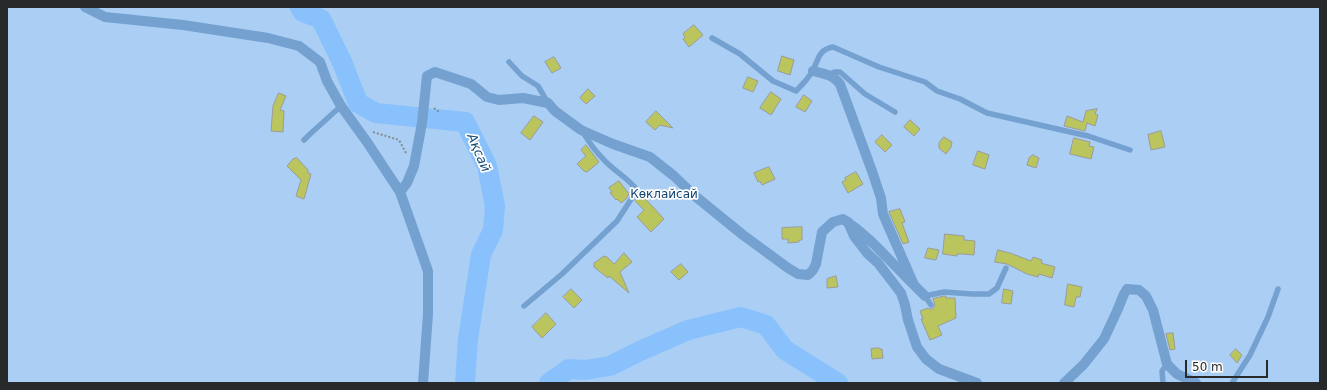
<!DOCTYPE html>
<meta charset="utf-8">
<style>
body{margin:0}
#map{position:relative;width:1327px;height:390px;overflow:hidden;background:#f3f7fb;font-family:"DejaVu Sans",sans-serif}
canvas{display:block}
.frame{position:absolute;inset:0;border:8px solid #27292a;pointer-events:none}
.scale{position:absolute;left:1185px;top:360px;width:83px;height:18px;box-sizing:border-box;border:2px solid #27292a;border-top:0;padding-left:5px;font-size:12px;line-height:14px;white-space:nowrap;color:#27292a;-webkit-text-stroke:3px #fff;paint-order:stroke}
</style>
<div id="map">
<canvas width="1327" height="390"></canvas>
<div class="frame"></div>
<div class="scale">50 m</div>
</div>
<script>
const ctx = document.querySelector('canvas').getContext('2d');
ctx.lineJoin = 'round';
function fill(path, color) { ctx.fillStyle = color; ctx.fill(path, 'evenodd'); }
function stroke(path, color, width, dash) { ctx.strokeStyle = color; ctx.lineWidth = width; ctx.lineCap = dash ? 'butt' : 'round'; ctx.setLineDash(dash || []); ctx.stroke(path); }
function label(font, color, halo, rows, align = 'center') {
  ctx.font = font + ' "DejaVu Sans",sans-serif'; ctx.lineWidth = 3.5; ctx.setLineDash([]); ctx.textBaseline = 'middle'; ctx.strokeStyle = halo; ctx.fillStyle = color; for (const [text, x, y, turn = 0] of rows) {
    ctx.save(); ctx.translate(x, y); ctx.rotate((+turn || 0) * Math.PI / 180); ctx.textAlign = isNaN(turn) ? turn : align; if (halo) ctx.strokeText(text, 0, 0); ctx.fillText(text, 0, 0); ctx.restore();
  }
}
fill(new Path2D(`
 M7,7H1320V383H7Z`), '#aacef4');
stroke(new Path2D(`
 M300,7L303,12L321,19L342,62L358,103L376,113L465,122L487,166L495,206L493,230L481,255L468,339L465,383
 M549,383L569,369L585,370L610,366L640,351L688,330L741,317L766,325L785,350L838,383`), '#88c1fc', 20);
const building = new Path2D(`
 M694,25L703,35L689,47L683,39L685,37L683,34Z
 M782,56L794,60L790,75L778,71Z
 M554,57L561,68L552,73L545,62Z
 M748,77L758,81L753,92L743,88Z
 M588,89L595,96L586,104L580,98Z
 M771,92L781,99L771,115L760,108Z
 M279,93L286,96L280,110L284,111L283,132L271,131L273,106Z
 M804,95L812,101L805,112L796,107Z
 M1097,109L1095,114L1098,115L1095,126L1087,123L1085,131L1064,126L1067,116L1083,122L1086,111Z
 M656,111L673,128L660,125L655,130L646,122Z
 M534,116L543,122L530,140L521,133Z
 M910,120L920,129L914,136L904,127Z
 M1161,131L1165,147L1151,150L1148,135Z
 M882,135L892,145L885,152L875,142Z
 M944,137L952,142L951,147L946,154L939,148V143Z
 M1074,138L1090,142L1089,146L1094,147L1091,159L1070,154Z
 M586,145L599,162L587,172L584,171L577,164L586,156L581,150Z
 M978,151L989,155L985,169L973,165Z
 M1033,155L1039,158L1036,168L1027,165L1029,158Z
 M297,158L308,170V173L311,174L304,199L296,196L301,180L287,166L293,159Z
 M769,167L775,179L762,185L760,181L758,182L754,173Z
 M856,172L863,184L848,193L842,182L846,180L845,178Z
 M619,181L629,194L626,199L621,203L617,199L616,200L610,193L612,192L609,188Z
 M641,194L664,219L651,232L637,217L644,210L635,201Z
 M900,209L905,222L902,223L909,242L903,244L889,212Z
 M802,227V240H799V242L788,243V239H782V228Z
 M945,234L964,236V240L975,241L974,255L962,254H957V256L943,254Z
 M928,248L939,250L936,260L925,258Z
 M998,250L1010,253L1031,261L1033,257L1042,260L1041,263L1055,267L1052,278L1039,274L1038,277L1027,274L1007,264L995,262Z
 M624,253L632,262L620,272L629,293L609,276L608,278L594,267V263L604,256L607,257L614,264Z
 M681,264L688,272L679,280L671,272Z
 M836,276L838,287L827,288V279Z
 M1068,284L1082,287L1080,297H1076L1074,307L1065,305Z
 M571,289L582,300L574,308L563,297Z
 M1004,289L1013,291L1011,304L1002,303Z
 M944,296H946V298H955L956,318L938,326L942,335L930,340L921,319H923L920,311L928,308L929,309H933L935,305L933,299Z
 M546,313L556,324L542,338L532,327Z
 M1173,333L1175,349L1170,350L1166,334Z
 M879,348L880,349H882L883,358L872,359L871,349Z
 M1236,349L1242,355L1237,363L1230,355Z`);
fill(building, '#bac55d');
stroke(building, '#9c9c98', 1);
stroke(new Path2D(`
 M434,108L440,113
 M373,132L399,140L406,153`), '#878a8c', 2, [2, 2]);
stroke(new Path2D(`
 M712,38L740,54L773,81L796,91C802,85 809,78 813,70C819,59 818,50 833,47L879,67L925,82L937,91L960,99L987,113L1088,136L1130,150
 M509,62L522,76L538,86L548,103
 M829,75L834,72H840L865,94L895,112
 M304,140L309,135L341,106
 M931,305L925,296L944,292L972,294H989L997,288L1006,268
 M524,306L562,274L617,221L637,190C629,179 616,172 606,162C597,153 589,143 583,132
 M1163,383L1162,371L1167,364
 M1232,383L1250,355L1268,317L1278,289`), '#74a1d0', 5.5);
stroke(new Path2D(`
 M85,7L105,17L183,25L268,38L299,46L320,62L327,81L341,106L367,142L400,192L428,271V314L423,383
 M813,71C825,74 832,74 840,84L872,171L881,198L883,214L914,285L925,296
 M400,192L407,183L414,166L422,123L427,76L435,72L471,84L487,97L499,100L523,98L548,103L555,111L581,130L613,144L650,157L674,176L695,196L743,235L788,268L798,274L808,275L813,270L816,264L822,232L833,222L843,219C872,238 889,261 914,285
 M848,222L854,236L867,253L878,263L901,293L905,305L908,320L917,347L926,359L939,369L977,383
 M1064,383L1084,364L1104,339L1117,311L1124,294L1127,289L1139,290L1146,296L1153,310L1167,364L1177,374L1196,383`), '#74a1d0', 10);
label('12px', '#0e4371', '#fff', [
 ["Көклайсай",664,195]
]);
label('italic 13px', '#144877', '#fff', [
 ["Ақсай",478,153,67]
]);
</script>
